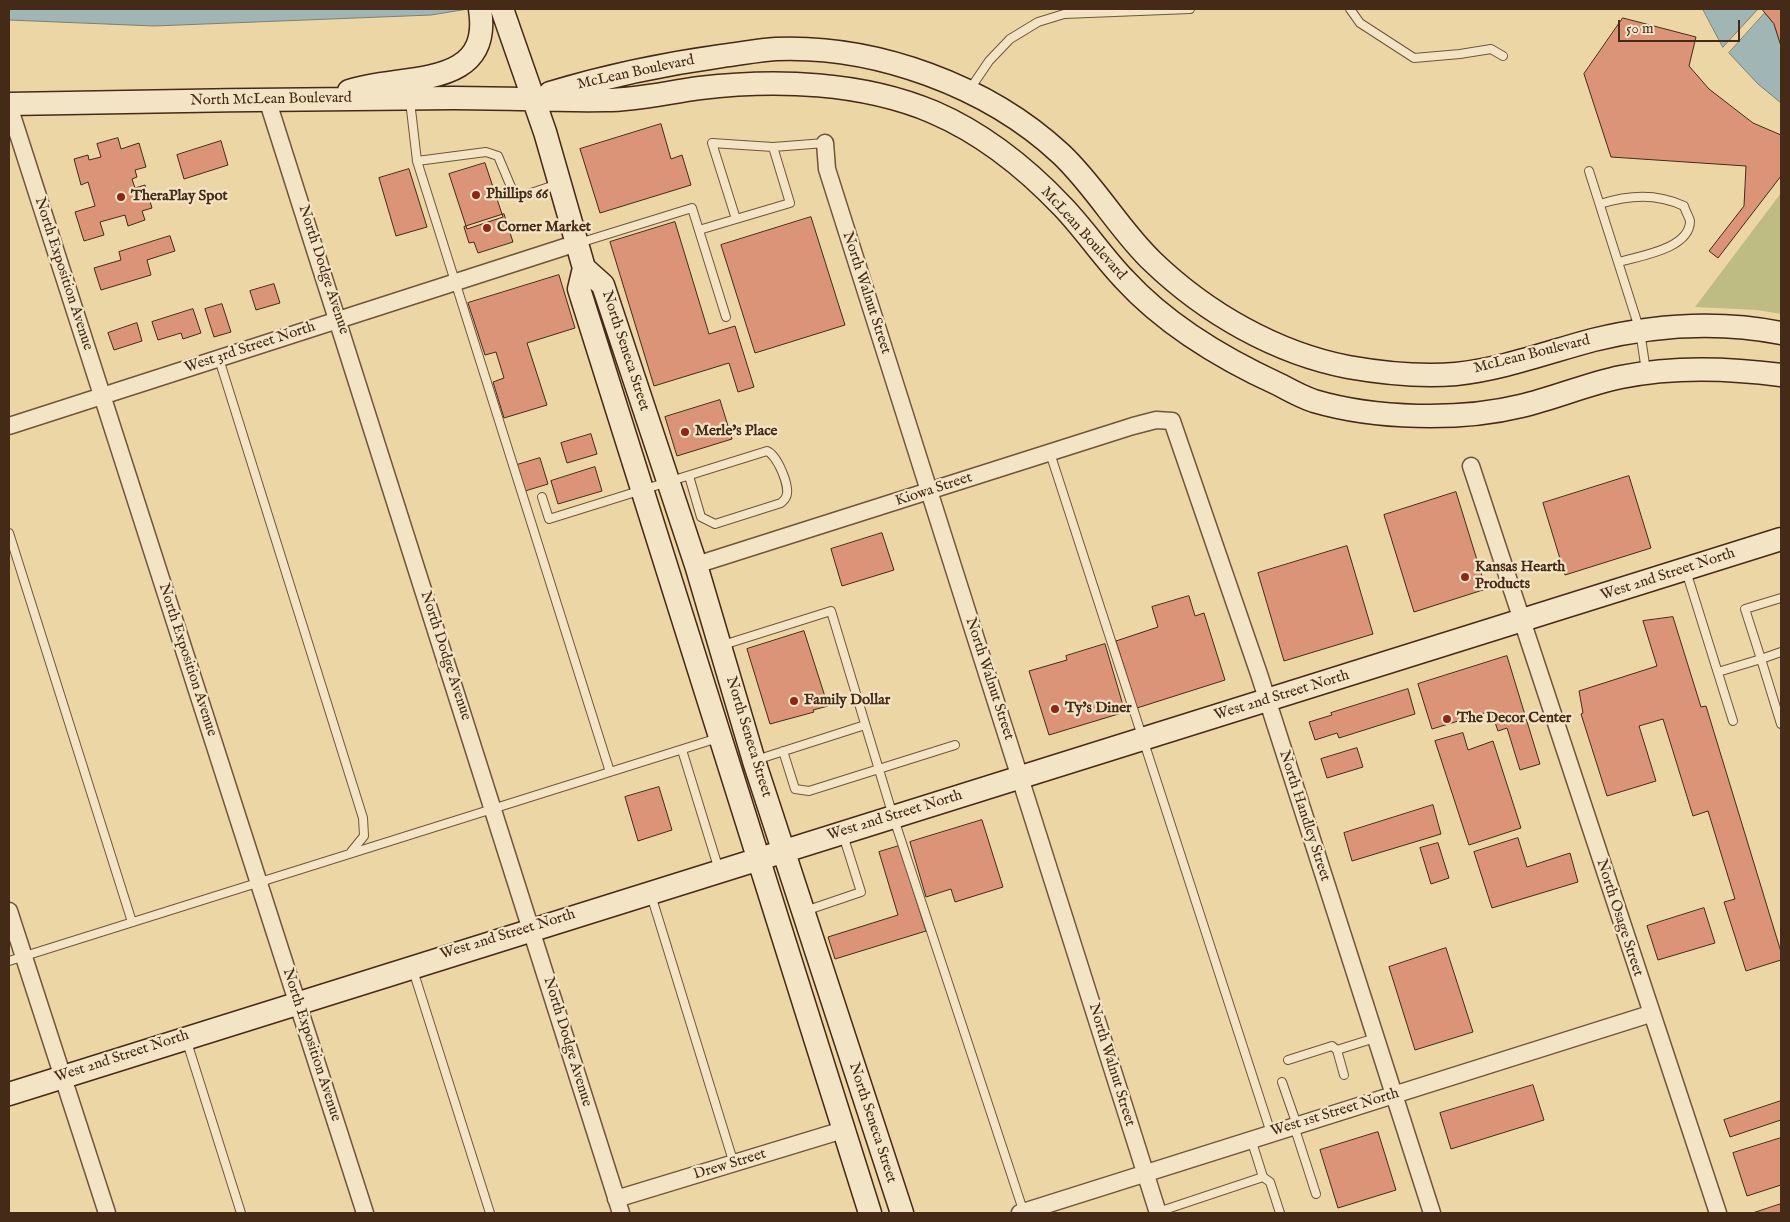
<!DOCTYPE html>
<style>
body{margin:0}
#map{position:relative;width:1790px;height:1222px;overflow:hidden;background:#edd6a6;font-family:"IM FELL English",serif}
canvas{display:block}
.frame{position:absolute;inset:0;border:10px solid #442a17;pointer-events:none}
.scale{position:absolute;left:1618px;top:20px;width:122px;height:22px;box-sizing:border-box;border:2px solid #442a17;border-top:0;padding-left:6px;font-size:15px;line-height:18px;white-space:nowrap;color:#442a17;-webkit-text-stroke:4px #f3e4c5;paint-order:stroke}
</style>
<div id="map">
<canvas width="1790" height="1222"></canvas>
<div class="frame"></div>
<div class="scale">50 m</div>
</div>
<script>
const ctx = document.querySelector('canvas').getContext('2d');
ctx.lineJoin = 'round';
function fill(path, color) { ctx.fillStyle = color; ctx.fill(path, 'evenodd'); }
function stroke(path, color, width, dash) { ctx.strokeStyle = color; ctx.lineWidth = width; ctx.lineCap = dash ? 'butt' : 'round'; ctx.setLineDash(dash || []); ctx.stroke(path); }
function label(font, color, halo, rows, align = 'center') {
  ctx.font = font + ' "IM FELL English",serif'; ctx.lineWidth = 4.5; ctx.setLineDash([]); ctx.textBaseline = 'middle'; ctx.strokeStyle = halo; ctx.fillStyle = color; for (const [text, x, y, turn = 0] of rows) {
    ctx.save(); ctx.translate(x, y); ctx.rotate((+turn || 0) * Math.PI / 180); ctx.textAlign = isNaN(turn) ? turn : align; if (halo) ctx.strokeText(text, 0, 0); ctx.fillText(text, 0, 0); ctx.restore();
  }
}
fill(new Path2D(`
 M1781,193V314L1757,310L1695,307Z`), '#bebc83');
const water = new Path2D(`
 M9,9H468L431,15L154,26L9,20Z
 M1703,9H1758L1723,47Z
 M1765,13L1774,24L1781,46V103L1758,84L1729,53Z`);
fill(water, '#a0b6b4');
stroke(water, '#7b7e75', 1);
const building = new Path2D(`
 M1762,9H1781V46L1774,24Z
 M1623,18L1696,37L1689,66L1709,89L1753,123L1781,135V176L1718,258L1709,251L1744,206L1746,166L1611,157L1584,74Z
 M661,124L671,159L682,155L691,185L600,213L580,149Z
 M118,138L121,149L139,143L146,167L135,170L137,177L132,179L135,188L145,185L152,208L142,211L145,220L128,226L125,215L100,222L104,235L84,241L75,212L95,206L88,182L81,185L74,159L88,155L89,160L101,157L97,144Z
 M221,141L228,165L184,179L177,155Z
 M485,163L503,217L467,229L449,174Z
 M409,169L427,227L396,236L379,178Z
 M504,214L513,242L478,253L474,242L469,243L464,227Z
 M811,217L845,325L755,353L721,245Z
 M675,222L709,334L735,326L754,387L738,392L729,363L654,386L610,242Z
 M170,236L175,251L147,260L151,275L101,290L94,268L121,260L119,252Z
 M559,275L575,328L527,343L547,405L504,418L493,382L504,378L496,352L485,355L468,303Z
 M274,284L280,303L256,310L250,291Z
 M222,304L231,332L214,337L205,309Z
 M193,309L201,333L183,339L181,333L158,340L152,322Z
 M137,323L142,341L114,350L108,333Z
 M720,400L732,439L677,456L665,417Z
 M591,434L597,454L567,463L561,443Z
 M540,458L548,484L525,491L517,465Z
 M595,467L602,491L558,504L551,481Z
 M1629,476L1651,548L1565,575L1543,503Z
 M1456,492L1486,589L1414,612L1384,515Z
 M882,533L894,570L842,586L831,549Z
 M1347,546L1373,634L1284,661L1258,573Z
 M1189,596L1195,616L1204,613L1225,680L1137,708L1116,641L1158,627L1152,607Z
 M1673,617L1701,707L1706,706L1781,952V960L1746,971L1724,902L1735,899L1708,811L1693,816L1663,719L1639,726L1656,781L1607,796L1581,714L1583,713L1579,691L1657,666L1643,621Z
 M804,631L828,706L813,710L814,712L770,724L747,649Z
 M1105,644L1125,712L1049,735L1029,671L1067,660L1066,656Z
 M1507,656L1540,764L1520,770L1507,728L1498,731L1491,711L1432,729L1418,684Z
 M1408,689L1415,714L1339,738L1337,733L1315,740L1309,722L1332,715L1331,713Z
 M1463,733L1468,750L1493,741L1521,828L1469,845L1435,741Z
 M1357,748L1363,767L1327,778L1321,759Z
 M659,787L672,830L638,841L625,797Z
 M1433,805L1441,834L1352,861L1344,833Z
 M982,820L1003,887L955,902L951,889L926,897L910,842Z
 M1518,838L1527,867L1570,853L1578,882L1492,908L1474,852Z
 M1438,843L1449,878L1431,884L1420,848Z
 M899,846L926,931L835,959L828,937L898,915L879,852Z
 M1704,908L1715,943L1658,960L1647,926Z
 M1446,948L1473,1032L1415,1050L1389,967Z
 M1533,1085L1544,1120L1451,1149L1440,1113Z
 M1781,1101V1120L1730,1137L1724,1120Z
 M1378,1132L1396,1190L1338,1208L1320,1150Z
 M1781,1138V1185L1747,1196L1733,1153Z
 M1781,1204V1213H1753Z`);
fill(building, '#db9478');
stroke(building, '#442a17', 1);
const lane = new Path2D(`
 M1350,9L1360,23L1414,58L1460,54L1491,49L1503,56
 M970,89L989,61L1010,39L1038,22L1064,14L1190,9
 M410,101L417,161L610,772
 M773,147L825,143
 M417,161L486,152L498,156L514,194L522,196L558,184
 M1589,171L1640,331L1646,371
 M1600,204C1629,195 1656,193 1684,206C1685,210 1689,217 1690,221C1690,249 1639,256 1619,262
 M699,230L790,203L773,147L712,143L736,219
 M579,243L692,208L726,317
 M219,359L363,818L364,836L351,852
 M1050,453L1271,1133
 M542,497L549,519L767,451C777,455 791,487 786,497C785,500 783,501 781,503L715,524L701,517L689,476
 M9,533L132,922
 M1686,571L1733,721
 M1781,598L1745,609L1761,659L1781,652
 M723,645L831,611L893,816L1024,1213
 M1718,672L1761,659L1781,724
 M682,750L719,870
 M783,751L795,789L809,791L955,745
 M756,760L865,725
 M651,895L734,1164
 M805,911L861,892L843,835
 M9,961L718,738
 M412,967L490,1213
 M186,1039L241,1213
 M1337,1050L1375,1038
 M1288,1060L1332,1046L1337,1050L1344,1075
 M1282,1082L1297,1125
 M1294,1126L1316,1194
 M1251,1139L1263,1177
 M1158,1212L1263,1177L1270,1182L1280,1213`);
const street = new Path2D(`
 M267,99L621,1213
 M9,106L365,1213
 M825,143L827,169L1158,1213
 M9,426L577,243
 M1471,466L1718,1213
 M696,565L1133,426L1156,420L1172,421L1259,674L1432,1213
 M9,911L107,1213
 M616,1199L843,1130
 M1020,1213L1650,1014`);
const secondary = new Path2D(`
 M502,9L545,132L584,268L579,289L870,1213
 M349,91C400,73 493,92 480,9
 M550,93C607,76 664,64 722,56C740,54 758,50 776,49C876,45 988,86 1061,154C1096,187 1120,231 1153,262C1206,313 1276,353 1348,367C1382,373 1421,377 1456,374C1503,369 1548,352 1593,340C1654,325 1720,321 1781,333
 M9,104C157,101 306,99 454,98C505,98 556,101 606,100C637,100 669,92 700,88C776,79 862,82 933,112C982,133 1027,169 1063,207C1085,230 1102,256 1124,279C1167,326 1223,359 1280,385C1291,391 1302,397 1314,401C1375,419 1460,421 1521,406C1555,398 1587,384 1621,377C1674,366 1728,368 1781,375
 M584,268L603,285L696,565L754,761L902,1213
 M9,1094C598,905 1192,728 1781,539`);
stroke(lane, '#6e553b', 10);
stroke(street, '#6e553b', 19);
stroke(secondary, '#442a17', 25);
stroke(lane, '#f3e4c5', 8);
stroke(street, '#f3e4c5', 16);
stroke(secondary, '#f3e4c5', 22);
for (const [x, y, r, color] of [
 [476,195,5,"#8f2418"],
 [121,197,5,"#8f2418"],
 [487,228,5,"#8f2418"],
 [685,432,5,"#8f2418"],
 [1465,577,5,"#8f2418"],
 [794,701,5,"#8f2418"],
 [1055,709,5,"#8f2418"],
 [1447,719,5,"#8f2418"]
]) { const dot = new Path2D(); dot.arc(x, y, r, 0, 2 * Math.PI); ctx.fillStyle = color; ctx.fill(dot); stroke(dot, '#f3e4c5', 2); }
label('15px', '#442a17', '#f3e4c5', [
 ["McLean Boulevard",636,73,-12],
 ["North McLean Boulevard",271,100,-1],
 ["McLean Boulevard",1083,234,48],
 ["North Dodge Avenue",323,270,72],
 ["North Exposition Avenue",63,274,72],
 ["North Walnut Street",866,293,72],
 ["West 3rd Street North",250,348,-18],
 ["North Seneca Street",625,351,72],
 ["McLean Boulevard",1532,355,-14],
 ["Kiowa Street",934,490,-18],
 ["West 2nd Street North",1668,575,-18],
 ["North Dodge Avenue",445,656,72],
 ["North Exposition Avenue",187,660,72],
 ["North Walnut Street",989,679,72],
 ["West 2nd Street North",1282,696,-17],
 ["North Seneca Street",748,737,73],
 ["West 2nd Street North",895,816,-17],
 ["North Handley Street",1304,816,72],
 ["North Osage Street",1619,918,72],
 ["West 2nd Street North",508,935,-17],
 ["North Dodge Avenue",567,1042,73],
 ["North Exposition Avenue",311,1045,72],
 ["West 2nd Street North",122,1057,-18],
 ["North Walnut Street",1111,1065,73],
 ["West 1st Street North",1335,1113,-17],
 ["North Seneca Street",872,1123,72],
 ["Drew Street",730,1165,-17]
]);
label('bold 15px', '#442a17', '#f3e4c5', [
 ["Phillips 66",486,195],
 ["TheraPlay Spot",131,197],
 ["Corner Market",497,228],
 ["Merle's Place",695,432],
 ["Kansas Hearth",1475,568],
 ["Products",1475,585],
 ["Family Dollar",804,701],
 ["Ty's Diner",1065,709],
 ["The Decor Center",1457,719]
], 'left');
</script>
